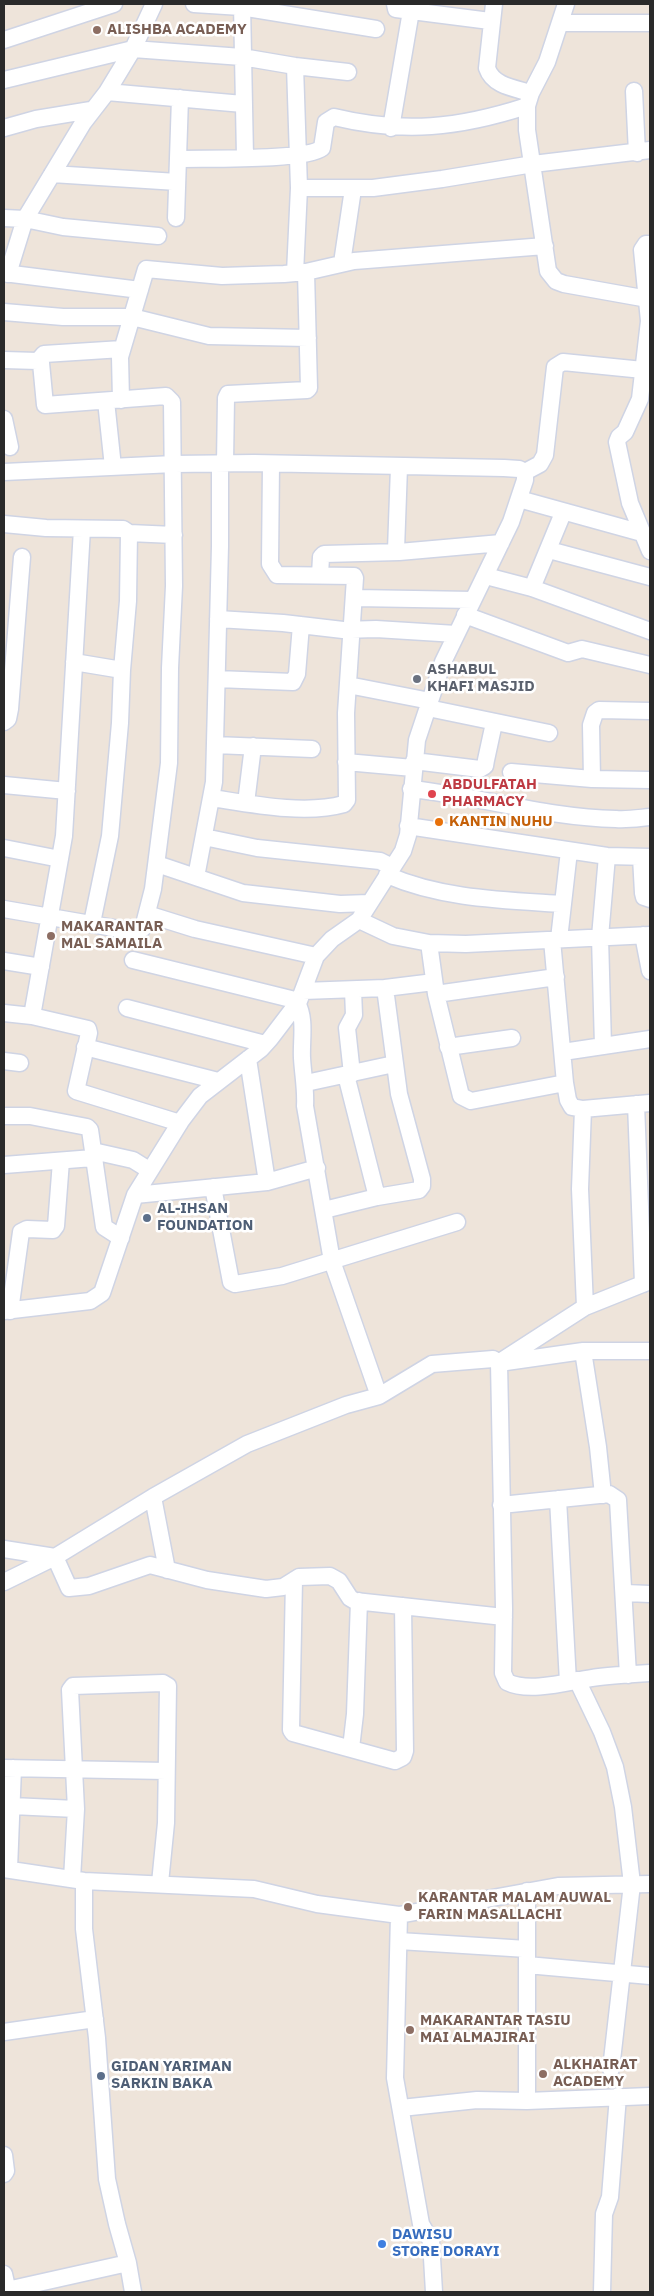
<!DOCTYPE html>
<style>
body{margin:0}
#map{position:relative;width:654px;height:2296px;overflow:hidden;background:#eee4da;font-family:"IBM Plex Sans",sans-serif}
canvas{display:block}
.frame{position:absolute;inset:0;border:5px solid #2a2a2a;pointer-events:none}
</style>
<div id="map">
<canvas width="654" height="2296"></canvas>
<div class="frame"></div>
</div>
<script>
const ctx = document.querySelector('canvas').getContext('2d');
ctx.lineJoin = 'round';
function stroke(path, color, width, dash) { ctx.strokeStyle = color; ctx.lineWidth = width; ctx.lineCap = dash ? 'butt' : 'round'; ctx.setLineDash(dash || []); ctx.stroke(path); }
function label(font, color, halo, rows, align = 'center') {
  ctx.font = font + ' "IBM Plex Sans",sans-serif'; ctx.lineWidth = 5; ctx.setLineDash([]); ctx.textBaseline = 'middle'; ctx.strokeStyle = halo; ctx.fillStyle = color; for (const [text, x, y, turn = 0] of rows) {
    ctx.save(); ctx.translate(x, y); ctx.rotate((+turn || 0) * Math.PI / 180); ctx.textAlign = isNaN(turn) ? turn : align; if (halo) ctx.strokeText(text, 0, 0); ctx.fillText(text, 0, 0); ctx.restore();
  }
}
const minor = new Path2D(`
 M194,4L241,7L376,29
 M242,4L245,157
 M395,4L396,9L490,21
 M494,4L487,68C493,86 514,88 531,93
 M566,4L547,62L531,93L527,106V130L548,271L556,281L564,284L648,299
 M560,23H650
 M4,40L114,4
 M295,66L299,188L295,273
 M4,80L133,49L242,57L295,66L348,72
 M634,91L637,153
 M107,92L243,104
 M4,128L36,119L91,110
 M391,128L411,11
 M178,159C203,158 306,161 322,148L326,122L334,117C404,134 459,128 527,106
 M52,174L177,182
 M299,188H373L442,179L533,164L650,150
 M4,218L25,219L63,227L158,236
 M176,218L180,98
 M650,244H646L642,250L649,321L640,399L625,432L619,437L617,442L630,503L650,551
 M342,263L353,189
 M4,273L140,290
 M8,274L25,219L83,123L107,92L133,49L154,4
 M4,312L63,317H132L209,336L308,338
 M4,360L38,361
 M38,361L44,354L122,349
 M121,400L120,357L146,269L222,276L284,274L306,272L354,261L545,246
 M106,401L113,467
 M4,419L10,447
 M225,463L226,398L228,394L307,390L309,388L306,272
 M399,467L396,550L399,552L501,543
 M4,472L174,464L254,463L504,468L519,469L525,472
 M525,472L540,464L545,455L555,367L563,362L643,370
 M519,499L642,533
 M4,524L46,528L123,529L129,533L174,535
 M549,550L650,577
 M320,575L321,557L324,554L399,552
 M486,576L532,588L650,631
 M532,588L563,513
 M355,598L473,600
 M465,615L568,653L582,649L650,665
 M218,619L283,623L343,630L376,629L456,634
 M74,662L122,670
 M217,679L293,682L297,674L301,625
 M348,685L430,701
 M428,708L549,733
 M4,722L8,719L10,709L22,557
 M215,745L312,749
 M414,761L480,769L485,766L486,760L494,723
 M346,762L413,768
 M511,772L592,779L650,780
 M592,779L591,725L595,713L599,710L650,711
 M4,785L67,791
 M411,789C480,796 547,818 616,819C627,820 639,818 650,817
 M212,798C251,804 305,815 344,804L347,800L346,713L355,578L354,576L277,575L270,564L271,464
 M246,803L253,746
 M408,826L607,856L650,857
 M204,837L257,848L380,861L392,867
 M4,848L60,859
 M641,857L643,893L644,897L650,899
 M157,864L243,893L340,904L369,903
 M387,875C442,899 503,900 563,904
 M196,877L214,782L220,546V463
 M4,909L137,932L143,928L153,889L169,763L170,668L174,586L172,402L166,396L45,405L41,363L38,361
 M147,914L195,929L316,956
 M359,920L393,936L429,943L466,944L650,935
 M92,923L110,836L120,723L122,670L128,601L129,533
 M643,935L650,971
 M559,939L569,851
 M552,940L565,1083L568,1100L572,1107L583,1109L650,1103
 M429,943L436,994L461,1096L471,1101L565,1083
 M133,960L299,1001
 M4,961L41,967
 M303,991L385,988L434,982
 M436,994L556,977
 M297,1003C306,1019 301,1041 302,1058C303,1075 306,1090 305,1106L332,1261L379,1396
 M127,1008L265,1044
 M4,1013L32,1016L88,1029L89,1033L76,1091L180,1123
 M32,1016L64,836L82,529
 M603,1046L600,937L607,856
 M85,1047L218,1081
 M448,1047L512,1038
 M563,1052L650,1039
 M248,1059L267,1182
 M4,1061L20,1063
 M352,1074L347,1028L354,1015L353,990
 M346,1075L377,1197
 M306,1083L394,1064
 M636,1104L643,1284
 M583,1109L580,1189L585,1307
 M4,1116H30L87,1127L90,1130L104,1227L121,1238
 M93,1151L133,1160L149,1170
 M4,1165L93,1158
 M213,1187L231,1282L235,1284L282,1276L457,1222
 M135,1195L267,1182L317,1168
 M324,1210L377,1197L419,1190L422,1186V1179L399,1094L385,988
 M4,1311L90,1301L102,1293L135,1195L181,1121L200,1096L261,1049L270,1039L299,1001L316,956L332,939L359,920L403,851L408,835L417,740L443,662L511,522L525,480V472
 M10,1311L21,1232L27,1229L53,1230L56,1226L61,1161
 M583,1351L598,1447L603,1495
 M503,1360L585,1307L650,1281
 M499,1363L504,1609L503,1673L507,1682C531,1694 573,1680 599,1677C616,1675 633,1674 650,1673
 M153,1497L167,1570
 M558,1499L568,1682
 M501,1505L609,1494L618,1500L628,1675
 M4,1549L55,1557L69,1588L89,1586L150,1565L207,1580L266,1589L283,1587L299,1577L330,1576L339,1581L350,1598L355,1601L504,1617
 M294,1580L291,1730L293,1733L395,1761L403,1757L405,1751L403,1606
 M4,1582L55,1557L153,1497L247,1444L346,1405L379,1396L432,1364L493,1359L499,1363L583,1351H650
 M625,1593L650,1594
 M577,1680L602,1732L615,1767L623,1807L632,1884L611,2069
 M351,1748L355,1714L359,1601
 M4,1768L166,1771
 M12,1806L76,1809
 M4,1869L84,1881L254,1889L317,1904L399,1915L558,1886L650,1884
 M9,1869L13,1768
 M72,1879L76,1809L70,1690L73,1686L163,1683L168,1686L166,1823L160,1883
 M84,1881V1929L97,2038L107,2179L117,2224L128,2263L133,2292
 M399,1915L395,2078L421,2224L431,2241L434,2292
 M399,1941L527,1949
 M527,1965L650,1976
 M4,2032L95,2019
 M527,2101V1891
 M401,2108L477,2100L527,2101L650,2096
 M4,2155L6,2171L4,2174
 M4,2274L8,2292
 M7,2290L128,2263
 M602,2292L604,2214L610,2197L618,2096`);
stroke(minor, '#cfd4e4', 19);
stroke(minor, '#fff', 16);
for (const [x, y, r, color] of [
 [97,30,5,"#8d6e63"],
 [417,679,5,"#6b7280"],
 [432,794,5,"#e0444e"],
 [439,822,5,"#e8710a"],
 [51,936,5,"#8d6e63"],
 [147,1218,5,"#5c6f8a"],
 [408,1907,5,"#8d6e63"],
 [410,2030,5,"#8d6e63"],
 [543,2074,5,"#8d6e63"],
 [101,2076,5,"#5c6f8a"],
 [382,2244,5,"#3f7fe0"]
]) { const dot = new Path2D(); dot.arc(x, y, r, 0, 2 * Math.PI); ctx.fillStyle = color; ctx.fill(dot); stroke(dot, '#fff', 2); }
label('bold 15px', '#785e54', '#fff', [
 ["ALISHBA ACADEMY",107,30],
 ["MAKARANTAR",61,927],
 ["MAL SAMAILA",61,944],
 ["KARANTAR MALAM AUWAL",418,1898],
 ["FARIN MASALLACHI",418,1915],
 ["MAKARANTAR TASIU",420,2021],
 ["MAI ALMAJIRAI",420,2038],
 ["ALKHAIRAT",553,2065],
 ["ACADEMY",553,2082]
], 'left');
label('bold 15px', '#5b616d', '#fff', [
 ["ASHABUL",427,670],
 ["KHAFI MASJID",427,687]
], 'left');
label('bold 15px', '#be3a42', '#fff', [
 ["ABDULFATAH",442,785],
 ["PHARMACY",442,802]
], 'left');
label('bold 15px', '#c56008', '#fff', [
 ["KANTIN NUHU",449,822]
], 'left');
label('bold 15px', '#4e5e75', '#fff', [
 ["AL-IHSAN",157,1209],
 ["FOUNDATION",157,1226],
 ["GIDAN YARIMAN",111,2067],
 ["SARKIN BAKA",111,2084]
], 'left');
label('bold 15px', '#366cbe', '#fff', [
 ["DAWISU",392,2235],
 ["STORE DORAYI",392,2252]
], 'left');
</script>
